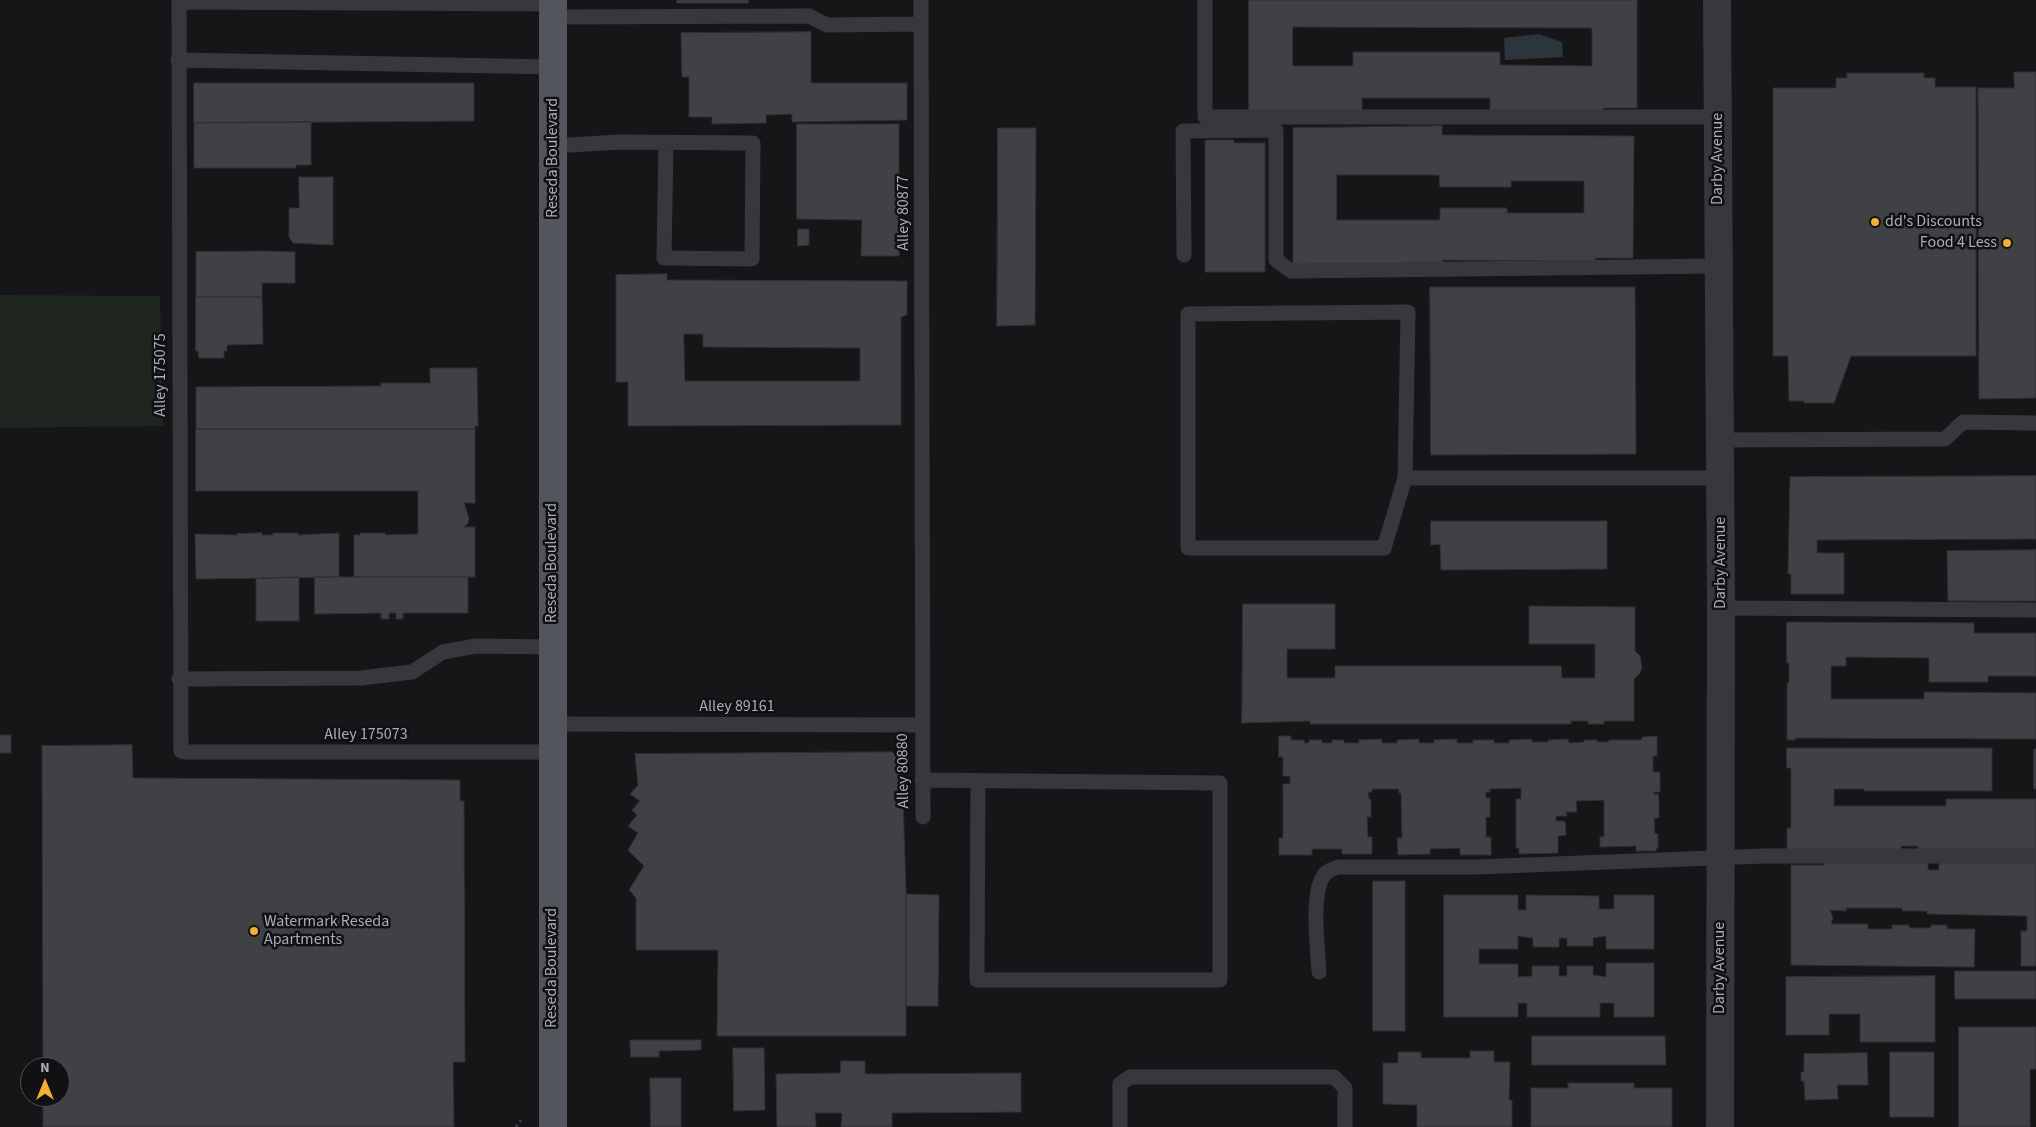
<!DOCTYPE html>
<style>
body{margin:0}
#map{position:relative;width:2036px;height:1127px;overflow:hidden;background:#161618;font-family:"Source Sans 3",sans-serif}
canvas{display:block}
.north{position:absolute;left:20px;top:1057px;width:50px;height:50px;box-sizing:border-box;background:#111113;border:1px solid #4d4f55;border-radius:50%;rotate:0deg;font-size:14px;font-weight:700;line-height:20px;text-align:center;color:#a8adb8}
.north::after{content:'';display:block;margin:auto;width:18px;height:22px;background:#f2b134;clip-path:polygon(50% 0,100% 100%,50% 72%,0 100%)}
</style>
<div id="map">
<canvas width="2036" height="1127"></canvas>
<div class="north">N</div>
</div>
<script>
const ctx = document.querySelector('canvas').getContext('2d');
ctx.lineJoin = 'round';
function fill(path, color) { ctx.fillStyle = color; ctx.fill(path, 'evenodd'); }
function stroke(path, color, width, dash) { ctx.strokeStyle = color; ctx.lineWidth = width; ctx.lineCap = dash ? 'butt' : 'round'; ctx.setLineDash(dash || []); ctx.stroke(path); }
function label(font, color, halo, rows, align = 'center') {
  ctx.font = font + ' "Source Sans 3",sans-serif'; ctx.lineWidth = 5; ctx.setLineDash([]); ctx.textBaseline = 'middle'; ctx.strokeStyle = halo; ctx.fillStyle = color; for (const [text, x, y, turn = 0] of rows) {
    ctx.save(); ctx.translate(x, y); ctx.rotate((+turn || 0) * Math.PI / 180); ctx.textAlign = isNaN(turn) ? turn : align; if (halo) ctx.strokeText(text, 0, 0); ctx.fillText(text, 0, 0); ctx.restore();
  }
}
fill(new Path2D(`
 M0,295L160,296L163,426L0,428Z`), '#1e261f');
fill(new Path2D(`
 M1539,34L1562,42L1563,57L1505,60L1504,38Z`), '#2c353c');
const building = new Path2D(`
 M677,0H748L749,3H677Z
 M1249,0H1637V108H1603V111H1490V98H1362V111H1249ZM1293,27L1592,28V66L1500,65V52H1353V66H1293Z
 M811,32V83H907V120L792,122V114L766,115V123L712,124V117H689V77H682L681,33Z
 M2014,72H2036V398L1979,399L1978,88H2014Z
 M1847,73H1924V78H1935V87H1976V356H1851L1834,403H1804V401H1789L1788,356H1773V88H1836V78H1847Z
 M194,83H474V121L194,123Z
 M311,122V165H296V168H194V123Z
 M797,124H899V256H861L862,220L797,219Z
 M1442,126V135L1634,136L1633,258H1595V261L1442,260V267L1293,266V128ZM1337,175H1439L1440,187H1511V181H1584V213H1507V208H1440V220H1337Z
 M998,128H1036L1035,325L997,326Z
 M1207,140H1234V143H1265V272H1205V141Z
 M299,177H333V245L293,243L289,237V208H299Z
 M798,229H809V245L798,246Z
 M264,251L295,252V283H262V297H196V252Z
 M667,274V280L907,281V315L901,317V425L628,426V382H616V275ZM684,334H703V347L860,348V381H685Z
 M1430,287H1635L1636,454L1431,455Z
 M196,297H262L263,344L227,345V351H224V358H199L198,351H196Z
 M430,368H477L478,426H475V429H196V387L381,386V383H430Z
 M196,429H475V503H464L469,518L468,523L464,527H475V577H354V535H360V533H385V535L418,534V491H196Z
 M2036,476V539L1817,540V553H1844V594H1791V574H1788L1790,477Z
 M1431,521H1607V569L1441,570L1440,544L1431,545Z
 M262,533V535H273V533H298V535L339,533V577L196,579L195,534L237,535V534Z
 M2036,550V601H1948L1947,551Z
 M299,577V621H256V579Z
 M315,577H468V613H403V619H396V613H389V619H381V613L315,614Z
 M1243,604H1335V649H1287V678H1335V666H1561L1562,678H1595V644H1529V606L1635,607V651L1640,656L1642,667L1640,673L1634,679V721H1604V724H1588V721H1571V724H1310V721L1242,723Z
 M1787,622L1974,623V633H2036V676H1988V682H1929V658L1846,657V666H1831V699H1924V692L2036,693V739L1795,738V740H1787V683H1789V663H1787Z
 M0,735H11V753H0Z
 M1279,736H1291V740H1304V743H1309V740H1322V743H1332V740H1344V743H1359V740L1382,739V743H1397V740L1419,739V743H1434V740L1457,739V743H1473V740H1494V743H1509V740L1532,739V742H1548V740L1568,739L1569,743L1584,742V740H1597V742H1609V740H1642V737L1657,736V756H1653V772H1660V792H1654V795L1658,794L1659,800V818H1654L1655,834H1658V848H1656V851H1636V846L1600,847V837H1604V800L1576,801L1577,812H1566L1567,816H1556V821H1565L1566,835L1558,836V853L1519,854V848H1516V799H1521V788L1490,789V792H1486V798H1490V817H1486V837H1491V855H1460V848L1430,849V854L1398,855L1397,838H1402L1401,793H1399V789H1372V792H1368L1369,799H1371V817H1367L1368,837H1372V854H1342V849H1312V855H1279V838H1283V784H1290V776H1283V757H1279Z
 M132,745L133,778L460,780V801H464L465,1062H453L454,1127H43V1097H60V1067H43L42,746Z
 M1787,748H1992V791H1864V789H1834V806H1946V799H2036V852L1918,853V846H1901V853H1787V828H1791V768H1787Z
 M2034,749H2036V789H2034Z
 M892,752L902,762L906,894V1036H717L718,950H636V898L629,890L644,866L628,850L638,833L628,826L637,815L632,810L640,801L630,794L638,785L635,754Z
 M1824,863H1928V870H1939V863H2036V966H2021V931H2027V916L1927,914V911H1902V908H1846V911L1830,910L1833,918L1831,924H1868V929H1892V925H1909V928H1931V925H1947V929H1975L1974,967L1791,965V865H1824Z
 M1373,881H1405V1031H1373Z
 M906,894L939,895L938,1006H906Z
 M1444,895H1518V910H1526V895L1599,896V909H1614V895H1654V949H1606V936L1593,938V946H1567V938H1559V947H1533V938L1518,936V949H1479V964H1518V977L1532,976V966H1559V976H1567V966H1593V975L1606,977V963H1654V1017H1614V1003H1600V1017H1527V1003H1518V1017H1444Z
 M1955,971H2036V999H1955Z
 M1935,976V1042H1860V1014H1829V1035H1786V977Z
 M1959,1027H2036V1069H2030V1127H1959Z
 M1532,1036H1665L1666,1065H1532Z
 M630,1040H701V1050L659,1051V1057H631Z
 M733,1048H764L765,1110L734,1111Z
 M1470,1051H1494V1062H1510L1509,1100H1512V1127H1417V1105L1383,1104V1063H1398V1052H1421V1058H1470Z
 M1890,1052H1934V1117H1890Z
 M1867,1053L1868,1085H1837L1838,1099L1805,1100L1804,1081H1801V1072H1804V1054Z
 M841,1061H865V1074L1021,1073V1112L892,1113V1127H841L842,1113H815L816,1127H777L776,1074L840,1073Z
 M650,1078H681V1127H651Z
 M1568,1083H1634V1088H1672V1127H1531V1088H1568Z`);
fill(building, '#404145');
stroke(building, '#303034', 1);
stroke(new Path2D(`
 M516,1127L521,1120`), '#3d3f44', 3, [2.5, 4]);
stroke(new Path2D(`
 M179,0L181,751L187,752H552
 M921,0L923,817
 M1205,0V117H1718
 M179,2L553,4
 M553,17L809,16L827,25L921,24
 M178,60L553,67
 M553,146L619,142L753,143L752,259L664,258L666,143
 M1184,255L1183,131L1276,130V260L1291,271L1718,266
 M1408,312L1405,478L1384,548H1188V314Z
 M1721,440L1945,439L1963,422L2036,423
 M1405,478H1721
 M1721,608L2036,610
 M179,679L361,678L412,672L443,652L476,646L551,647
 M552,724L921,725
 M922,780L1220,783V980H977L978,781
 M1319,972C1318,950 1309,886 1327,872C1330,870 1335,868 1338,867H1476L1765,856H2036
 M1120,1127V1084L1130,1077H1334L1345,1088V1127`), '#37383d', 15);
stroke(new Path2D(`
 M1717,0L1721,608L1720,1127`), '#37383d', 28);
stroke(new Path2D(`
 M553,1127V0`), '#53555c', 28);
for (const [x, y, r, color] of [
 [1875,222,5,"#f2b134"],
 [2007,243,5,"#f2b134"],
 [254,931,5,"#f2b134"]
]) { const dot = new Path2D(); dot.arc(x, y, r, 0, 2 * Math.PI); ctx.fillStyle = color; ctx.fill(dot); stroke(dot, '#111113', 2); }
label('16px', '#a8adb8', '#111113', [
 ["Reseda Boulevard",553,158,-90],
 ["Darby Avenue",1718,159,-90],
 ["Alley 80877",904,213,-90],
 ["Alley 175075",161,375,-90],
 ["Reseda Boulevard",552,563,-90],
 ["Darby Avenue",1721,563,-90],
 ["Alley 89161",737,707],
 ["Alley 175073",366,735],
 ["Alley 80880",904,771,-91],
 ["Reseda Boulevard",552,968,-90],
 ["Darby Avenue",1720,968,-90]
]);
label('16px', '#a8adb8', '#111113', [
 ["dd's Discounts",1885,222],
 ["Food 4 Less",1997,243,"right"],
 ["Watermark Reseda",264,922],
 ["Apartments",264,940]
], 'left');
</script>
